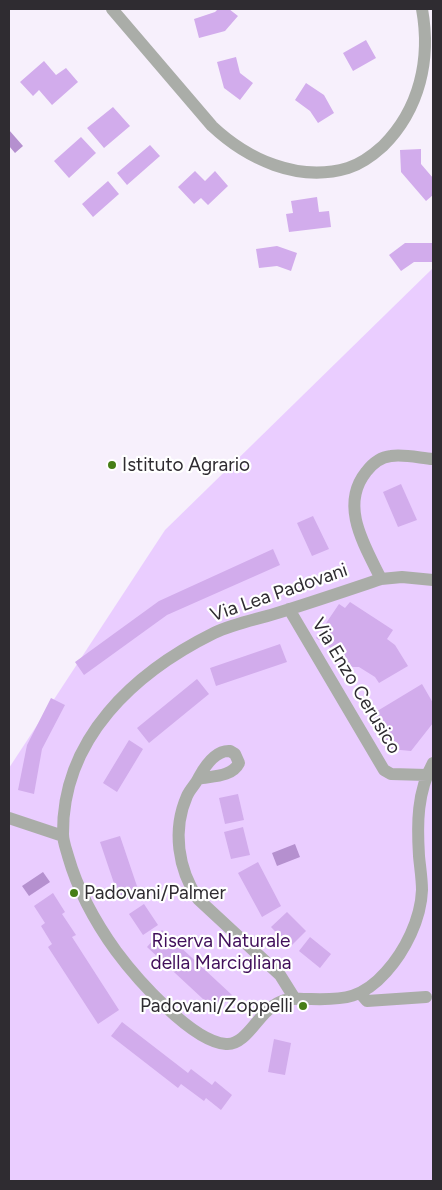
<!DOCTYPE html>
<style>
body{margin:0}
#map{position:relative;width:442px;height:1190px;overflow:hidden;background:#f7f0fc;font-family:Figtree,sans-serif}
canvas{display:block}
.frame{position:absolute;inset:0;border:10px solid #2f2c31;pointer-events:none}
</style>
<div id="map">
<canvas width="442" height="1190"></canvas>
<div class="frame"></div>
</div>
<script>
const ctx = document.querySelector('canvas').getContext('2d');
ctx.lineJoin = 'round';
function fill(path, color) { ctx.fillStyle = color; ctx.fill(path, 'evenodd'); }
function stroke(path, color, width, dash) { ctx.strokeStyle = color; ctx.lineWidth = width; ctx.lineCap = dash ? 'butt' : 'round'; ctx.setLineDash(dash || []); ctx.stroke(path); }
function label(font, color, halo, rows, align = 'center') {
  ctx.font = font + ' Figtree,sans-serif'; ctx.lineWidth = 4.5; ctx.setLineDash([]); ctx.textBaseline = 'middle'; ctx.strokeStyle = halo; ctx.fillStyle = color; for (const [text, x, y, turn = 0] of rows) {
    ctx.save(); ctx.translate(x, y); ctx.rotate((+turn || 0) * Math.PI / 180); ctx.textAlign = isNaN(turn) ? turn : align; if (halo) ctx.strokeText(text, 0, 0); ctx.fillText(text, 0, 0); ctx.restore();
  }
}
fill(new Path2D(`
 M433,268V1181H9V768L165,530Z`), '#eacdff');
fill(new Path2D(`
 M9,130L23,146L15,153L9,146Z
 M295,844L300,857L277,866L272,853Z
 M43,872L50,882L29,896L22,886Z`), '#b590cf');
fill(new Path2D(`
 M218,9H229L238,16L225,31L199,38L194,19L215,12Z
 M366,40L376,58L353,71L343,53Z
 M236,57L240,73L253,83L240,100L224,88L217,62Z
 M44,61L56,75L66,68L78,82L52,105L39,90L33,96L20,82Z
 M306,83L324,95L334,113L318,123L310,111L295,100Z
 M113,107L130,126L104,148L87,128Z
 M81,137L96,153L69,178L54,161Z
 M150,145L160,156L127,185L117,173Z
 M421,149V164L433,178V195L426,201L401,172L400,150Z
 M195,171L205,181L215,171L228,186L208,205L201,198L194,204L178,187Z
 M108,181L119,194L93,217L82,204Z
 M317,197L319,212L329,211L331,227L289,232L286,214L293,213L291,201Z
 M405,243H433V262H414L401,271L389,255Z
 M277,246L297,253L291,271L277,266L259,268L256,249Z
 M401,484L417,520L398,527L383,492Z
 M313,516L329,549L312,556L297,523Z
 M273,549L280,565L167,615L84,675L75,662L159,601Z
 M350,602L393,630L387,639L395,645L408,666L379,683L375,677L359,667H353L347,665L340,654L316,638L339,604L345,608Z
 M280,644L287,662L216,686L210,668Z
 M197,679L209,694L149,743L137,728Z
 M422,684L433,703V723L411,751L390,749L369,716Z
 M51,698L65,705L42,749L34,794L18,790L27,745Z
 M129,740L143,749L117,792L103,783Z
 M238,794L244,820L225,824L219,798Z
 M243,827L250,855L231,859L224,832Z
 M120,836L140,895L120,901L100,842Z
 M258,862L281,906L262,917L238,873Z
 M53,893L65,912L62,914L76,935L72,937L119,1010L98,1024L48,947L52,944L41,926L45,923L34,906Z
 M144,904L158,925L143,935L129,914Z
 M287,912L306,931L290,947L271,927Z
 M162,930L232,995L217,1012L147,947Z
 M310,937L331,954L320,968L299,951Z
 M122,1022L188,1073L191,1069L212,1085L215,1081L232,1095L221,1110L206,1098L204,1101L181,1084L178,1088L111,1036Z
 M274,1039L291,1043L285,1075L268,1072Z`), '#d2acec');
stroke(new Path2D(`
 M112,9L212,126C247,159 298,183 348,168C361,164 373,155 383,146C420,109 431,59 422,9
 M381,579C365,546 339,506 366,472C372,464 381,457 391,456C404,454 420,458 433,459
 M433,580L402,577L381,579C345,591 310,603 274,614C254,620 233,624 214,633C135,672 62,738 63,834C63,841 66,849 68,856C78,891 95,922 116,951C136,978 192,1042 226,1044C245,1046 258,1015 273,1006C286,997 295,999 311,999C345,1000 363,998 386,972C405,951 421,919 422,890C422,879 420,867 419,856C417,824 417,792 433,763
 M289,609L384,770L391,774L427,775
 M198,779C212,776 232,777 239,763L235,754L230,751C216,750 205,766 199,777C196,784 190,789 187,796C172,830 178,869 198,899L280,975L295,999
 M9,818L63,836
 M360,993L367,1001L426,997`), '#aaada8', 12);
for (const [x, y, r, color] of [
 [112,465,5,"#467e16"],
 [74,893,5,"#467e16"],
 [303,1006,5,"#467e16"]
]) { const dot = new Path2D(); dot.arc(x, y, r, 0, 2 * Math.PI); ctx.fillStyle = color; ctx.fill(dot); stroke(dot, '#fff', 2); }
label('19px', '#2f2c31', '#fff', [
 ["Istituto Agrario",122,465],
 ["Padovani/Palmer",84,893],
 ["Padovani/Zoppelli",293,1006,"right"]
], 'left');
label('19px', '#2f2c31', '#fff', [
 ["Via Lea Padovani",279,593,-19],
 ["Via Enzo Cerusico",356,686,59]
]);
label('19px', '#410f5b', '#fff', [
 ["Riserva Naturale",221,941],
 ["della Marcigliana",221,963]
]);
</script>
